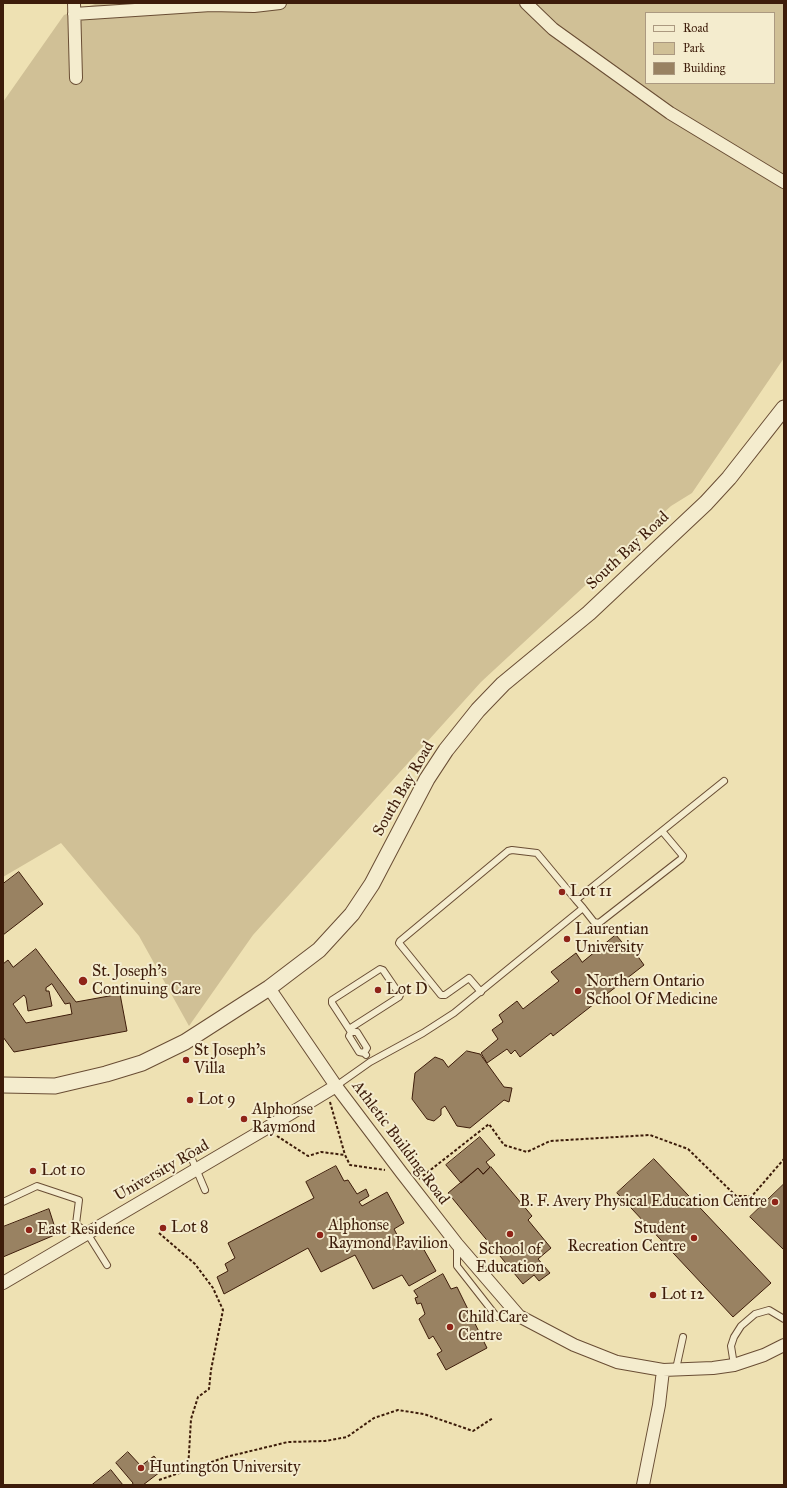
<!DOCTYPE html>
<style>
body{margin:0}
#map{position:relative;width:787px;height:1488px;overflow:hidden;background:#eee1b3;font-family:"IM FELL Great Primer",serif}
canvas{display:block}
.frame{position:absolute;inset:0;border:4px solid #3d1c0a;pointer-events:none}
.legend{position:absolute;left:645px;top:12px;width:130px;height:72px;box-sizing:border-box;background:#f4ecce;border:1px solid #ab9980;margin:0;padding:5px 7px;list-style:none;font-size:12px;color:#3d1c0a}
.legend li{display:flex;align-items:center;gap:8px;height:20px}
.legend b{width:20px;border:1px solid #ab9980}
</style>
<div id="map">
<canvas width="787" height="1488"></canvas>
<div class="frame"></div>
<ul class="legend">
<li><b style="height:5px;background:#f4ecce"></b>Road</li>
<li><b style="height:11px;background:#d0c096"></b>Park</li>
<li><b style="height:11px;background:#998262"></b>Building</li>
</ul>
</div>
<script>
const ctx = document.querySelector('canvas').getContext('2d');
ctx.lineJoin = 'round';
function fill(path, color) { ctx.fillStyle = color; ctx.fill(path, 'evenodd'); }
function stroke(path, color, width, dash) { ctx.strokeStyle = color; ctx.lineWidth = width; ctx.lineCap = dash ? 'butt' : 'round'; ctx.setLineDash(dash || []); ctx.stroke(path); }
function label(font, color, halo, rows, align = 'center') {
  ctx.font = font + ' "IM FELL Great Primer",serif'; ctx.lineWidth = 4; ctx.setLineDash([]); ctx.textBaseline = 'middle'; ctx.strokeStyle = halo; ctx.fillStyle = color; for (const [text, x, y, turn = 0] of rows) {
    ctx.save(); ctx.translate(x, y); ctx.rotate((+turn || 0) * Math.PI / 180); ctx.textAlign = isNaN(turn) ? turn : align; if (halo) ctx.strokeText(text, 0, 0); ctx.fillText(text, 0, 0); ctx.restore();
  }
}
fill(new Path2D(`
 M98,3H784V358L692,493L671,506L481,682L253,935L189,1026L139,936L61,843L3,877V102L64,15ZM646,13H774V83H646Z`), '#d0c096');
const building = new Path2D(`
 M19,872L43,904L3,935V884Z
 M616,935L631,953L634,951L644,965L553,1036L551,1033L520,1057L515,1050L511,1054L507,1049L487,1063L481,1053L498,1039L492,1030L503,1022L499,1015L517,1001L523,1009L559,981L551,972L576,953L582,962Z
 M36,949L76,1002L120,994L127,1031L14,1052L3,1037V964L8,960L13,967ZM52,984L65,1004L70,1003L72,1014L26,1023L13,1004L24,995L26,998L28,1011L52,1006L49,991H46V988Z
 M467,1051L480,1054L504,1087L512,1088L509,1102L504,1100L470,1128L457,1126L445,1106L441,1109V1115L434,1121L427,1119L412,1099L415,1073L435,1057L443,1060L448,1067Z
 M480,1137L495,1155L486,1162L490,1167L483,1174L478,1168L461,1183L446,1165Z
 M654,1159L771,1283L733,1317L617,1193Z
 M336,1166L344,1181L348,1180L357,1194L366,1189L369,1196L359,1202L362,1206L387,1192L404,1223L394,1229L404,1248L419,1241L436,1271L409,1286L402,1275L373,1289L355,1255L321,1272L308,1248L224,1294L217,1277L228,1271L225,1264L235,1258L228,1243L314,1198L306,1182Z
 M491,1167L532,1216L528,1220L551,1248L538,1259L550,1273L539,1281L534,1275L523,1284L448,1193L478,1168L483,1174Z
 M784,1184V1250L750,1217Z
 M49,1209L57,1234L3,1257V1227Z
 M443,1274L451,1289L457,1287L487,1348L446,1370L437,1354L442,1351L433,1336L429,1339L419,1319L425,1314L421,1303L417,1304L415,1298L418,1297L414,1291Z
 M128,1452L141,1466L154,1456L164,1469L143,1485H132L133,1483L116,1463Z
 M111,1470L123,1485H92Z`);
fill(building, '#998262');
stroke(building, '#3d1c0a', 1);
const service = new Path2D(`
 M583,908L594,922L599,923L681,859L683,856L662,831
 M481,992L469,978L445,995H441L399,943L400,941L508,851L512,850L537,853L576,900
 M349,1029L399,997L400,995L383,970L380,969L332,1000V1003L349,1029L351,1032H357L367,1048L364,1053
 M351,1032L349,1036L359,1052L364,1053L366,1055
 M336,1086L370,1062L423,1033L454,1013L583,908L576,900L724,781
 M189,1152L205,1190
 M3,1202L37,1186L79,1200L76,1224L87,1233L107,1265
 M457,1246V1266L497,1317L519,1316
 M734,1365L731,1346L734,1337L741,1326L755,1314L769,1310L784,1319
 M676,1369L683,1337`);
const minor = new Path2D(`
 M74,3L76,78
 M526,3L553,29L670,113L784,182
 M74,14L211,5L254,6L280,3
 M269,988L336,1086L401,1172L457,1244L519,1316L574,1345L617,1362L663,1370L713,1368L734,1365L764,1355L784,1345
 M3,1283L265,1129L336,1086
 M643,1485L659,1405L663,1370`);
const tertiary = new Path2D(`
 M3,1085L55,1086L106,1074L142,1063L185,1042L269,988L319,950L352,914L372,884L427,779L446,750L478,710L503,684L589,613L706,503L729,478L784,408`);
stroke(service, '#694d34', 8);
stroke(minor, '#694d34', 14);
stroke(tertiary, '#694d34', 17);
stroke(new Path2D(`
 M330,1102L345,1155
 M277,1136L308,1156L321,1152L345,1155L350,1165L385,1170
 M419,1179L489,1124L504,1145L527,1152L550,1141L650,1135L688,1149L736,1196H752L784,1159
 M159,1233L195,1264L213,1288L223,1310L211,1370L209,1389L198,1397L191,1419L188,1470
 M159,1480L226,1457L288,1442L325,1441L347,1437L374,1418L398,1410L424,1414L473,1431L493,1418`), '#3d1c0a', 2, [3, 2]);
stroke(service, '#f4ecce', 6);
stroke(minor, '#f4ecce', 12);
stroke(tertiary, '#f4ecce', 15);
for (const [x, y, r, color] of [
 [562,892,4,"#8f2418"],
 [567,939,4,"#8f2418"],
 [83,981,5,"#8f2418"],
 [378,990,4,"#8f2418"],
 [578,991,4,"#8f2418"],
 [186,1060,4,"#8f2418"],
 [190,1100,4,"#8f2418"],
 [244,1119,4,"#8f2418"],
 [33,1171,4,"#8f2418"],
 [775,1202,4,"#8f2418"],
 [163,1228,4,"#8f2418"],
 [29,1230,4,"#8f2418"],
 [510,1234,4,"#8f2418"],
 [320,1235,4,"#8f2418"],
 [694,1238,4,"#8f2418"],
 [653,1295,4,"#8f2418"],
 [450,1327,4,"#8f2418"],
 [141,1468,4,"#8f2418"]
]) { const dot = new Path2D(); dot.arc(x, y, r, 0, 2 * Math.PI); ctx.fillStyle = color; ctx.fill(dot); stroke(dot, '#f4ecce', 1.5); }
label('16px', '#3d1c0a', '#f4ecce', [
 ["South Bay Road",628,551,-43],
 ["South Bay Road",404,789,-60],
 ["Athletic Building Road",400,1143,53],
 ["University Road",162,1171,-30]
]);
label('16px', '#3d1c0a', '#f4ecce', [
 ["Lot 11",570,892],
 ["Laurentian",575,930],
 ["University",575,948],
 ["St. Joseph's",92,972],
 ["Continuing Care",92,990],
 ["Northern Ontario",586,982],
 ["School Of Medicine",586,1000],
 ["Lot D",386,990],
 ["St Joseph's",194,1051],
 ["Villa",194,1069],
 ["Lot 9",198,1100],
 ["Alphonse",252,1110],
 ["Raymond",252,1128],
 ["Lot 10",41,1171],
 ["B. F. Avery Physical Education Centre",767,1202,"right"],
 ["Alphonse",328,1226],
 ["Raymond Pavilion",328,1244],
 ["Lot 8",171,1228],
 ["Student",686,1229,"right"],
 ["Recreation Centre",686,1247,"right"],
 ["East Residence",37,1230],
 ["School of",510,1250,"center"],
 ["Education",510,1268,"center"],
 ["Lot 12",661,1295],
 ["Child Care",458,1318],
 ["Centre",458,1336],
 ["Huntington University",149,1468]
], 'left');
</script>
